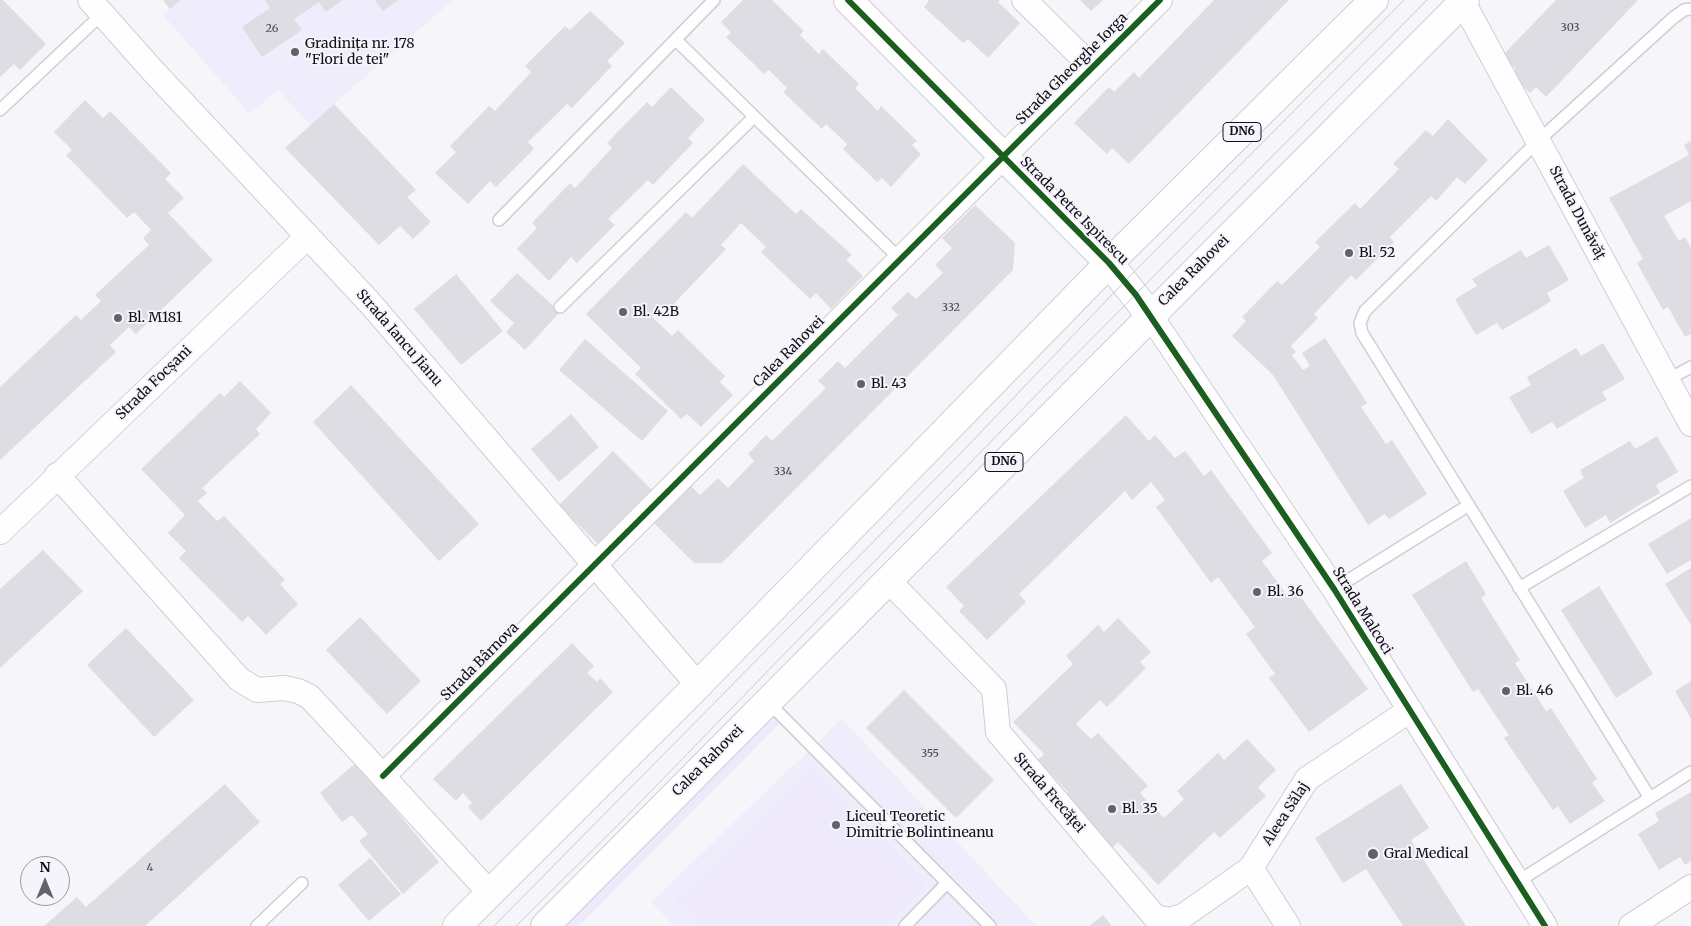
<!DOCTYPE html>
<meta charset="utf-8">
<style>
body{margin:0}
#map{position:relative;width:1691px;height:926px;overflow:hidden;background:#f6f5f9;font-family:Merriweather,serif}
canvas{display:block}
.north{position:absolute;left:20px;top:856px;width:50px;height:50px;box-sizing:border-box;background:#f5f4fa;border:1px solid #9a98a0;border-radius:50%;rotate:0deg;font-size:14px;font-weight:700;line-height:20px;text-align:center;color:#120f1a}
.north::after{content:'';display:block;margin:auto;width:18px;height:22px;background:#626068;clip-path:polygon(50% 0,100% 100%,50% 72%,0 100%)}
</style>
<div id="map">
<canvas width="1691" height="926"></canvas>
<div class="north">N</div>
</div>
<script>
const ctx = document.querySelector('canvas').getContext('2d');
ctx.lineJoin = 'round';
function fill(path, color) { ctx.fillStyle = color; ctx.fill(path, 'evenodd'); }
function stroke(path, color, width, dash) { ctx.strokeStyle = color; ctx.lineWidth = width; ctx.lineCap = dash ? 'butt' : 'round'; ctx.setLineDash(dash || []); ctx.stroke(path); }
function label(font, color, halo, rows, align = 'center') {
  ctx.font = font + ' Merriweather,serif'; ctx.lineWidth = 4; ctx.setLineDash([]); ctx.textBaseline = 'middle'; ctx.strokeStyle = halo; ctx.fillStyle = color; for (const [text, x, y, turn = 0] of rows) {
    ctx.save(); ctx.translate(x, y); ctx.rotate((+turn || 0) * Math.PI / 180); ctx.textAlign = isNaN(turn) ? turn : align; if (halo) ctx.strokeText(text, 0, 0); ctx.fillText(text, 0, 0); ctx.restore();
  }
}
fill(new Path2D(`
 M181,0H453L310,125L278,90L250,114L163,15Z
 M842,719L1036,926H675L651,902Z`), '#efecfb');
fill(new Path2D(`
 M772,713L782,721L579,926H561Z
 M812,767L926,885L884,926H701L675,900Z`), '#eeeafc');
fill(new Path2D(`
 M0,0H3L46,44L20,70L14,64L0,77Z
 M163,0H181L170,9Z
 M265,0H343L326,12L319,2L294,19L302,30L262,57L242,27L270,8Z
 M375,0H398L383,11Z
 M743,0H772L804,31L800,35L819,54L823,49L859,84L855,88L878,111L881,106L917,141L912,145L921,154L891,187L882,178L877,182L843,149L847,144L826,124L822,129L783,92L787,88L769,70L764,74L726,37L731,33L721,22Z
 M927,0H1000L998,2L1020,23L988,58L968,39L963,43L924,7L929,1Z
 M1080,0H1103L1091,11Z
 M1214,0H1289L1129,164L1112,148L1107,154L1074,123L1109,87L1114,92L1134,72L1139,78Z
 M1556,0H1638L1546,97L1536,87L1530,93L1511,75L1516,69L1502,56Z
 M590,11L625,43L607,61L612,66L572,108L567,104L528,142L534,149L496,187L490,181L468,204L435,173L456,152L450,146L489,106L495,111L531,72L525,66L565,26L570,30Z
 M671,87L705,120L688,138L693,143L653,185L648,180L608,219L615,225L577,263L571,257L549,281L517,249L537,228L532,223L570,183L575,188L612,148L607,143L647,102L652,107Z
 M85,100L103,118L110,111L171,173L165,179L184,198L168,213L213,260L136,334L129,327L110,345L116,352L0,460V387L76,315L81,320L101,301L95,295L149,245L143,238L151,230L134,212L127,218L66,155L72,150L54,132Z
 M334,104L416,190L407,197L431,222L413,239L400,226L379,245L285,148Z
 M1448,119L1488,160L1465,184L1457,177L1436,201L1431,196L1390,237L1394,242L1356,280L1351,275L1314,314L1318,318L1291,346L1296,352L1292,355L1303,370L1310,366L1302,353L1325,338L1367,403L1361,407L1386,444L1392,440L1427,494L1389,519L1385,514L1368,525L1273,375L1232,336L1246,321L1242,317L1277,281L1282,285L1320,247L1315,242L1355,203L1360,209L1399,169L1393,164L1426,130L1433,136Z
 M1691,141V201L1664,216L1679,241L1685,237L1691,248V334L1685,337L1668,307L1663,310L1637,263L1643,259L1609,198L1689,155L1684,145Z
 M743,164L796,214L801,209L852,255L846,260L863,276L831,309L816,293L810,299L761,252L766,247L741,223L721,245L726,249L668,310L664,305L652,317L672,336L678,330L725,376L720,382L733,395L701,427L687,414L681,419L635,374L641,368L586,314L686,212L692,218Z
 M975,205L1015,243L1013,270L722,563H694L653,522L690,485L700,495L718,478L728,488L754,461L748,454L766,435L772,441L826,388L818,381L838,361L845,368L898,315L891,308L908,292L916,299L943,273L935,265L952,248L942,238Z
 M1549,245L1569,280L1547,293L1551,301L1537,310L1502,330L1497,323L1476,335L1455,299L1477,286L1472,279L1521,250L1526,258Z
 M517,273L560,312L525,350L506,332L514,323L490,301Z
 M456,274L503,331L461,365L414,309Z
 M585,339L668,411L642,441L559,370Z
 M1603,343L1625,379L1602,392L1607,400L1592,408L1557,429L1552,422L1531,434L1509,397L1531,385L1527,377L1576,348L1581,356Z
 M240,381L271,413L256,429L260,434L202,488L207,493L198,501L217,521L224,516L285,580L280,584L298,604L266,635L248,616L242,622L179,558L186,551L168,533L185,515L141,469L220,393L224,397Z
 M351,385L479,524L439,561L313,422Z
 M571,414L599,447L559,482L531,449Z
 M1126,415L1149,441L1155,435L1175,458L1185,451L1204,476L1211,470L1272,553L1262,561L1287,595L1295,589L1368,689L1309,732L1269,678L1275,674L1246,634L1255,627L1218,577L1211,583L1156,507L1165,500L1151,482L1132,500L1125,491L1019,594L1026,602L987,640L959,611L964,606L946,587Z
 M1657,436L1678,472L1656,485L1660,493L1644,502L1610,523L1606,515L1585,528L1563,491L1584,478L1580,470L1630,441L1635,449Z
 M613,451L652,490L598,544L559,505Z
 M1691,518V560L1667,574L1648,544Z
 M43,550L83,591L0,668V589Z
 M1466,561L1486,594L1481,598L1520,660L1515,663L1546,711L1551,708L1597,779L1592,783L1605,801L1570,824L1558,806L1553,810L1504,738L1509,735L1478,689L1473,692L1412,595Z
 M1691,568V625L1665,584Z
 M1599,586L1653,674L1616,698L1561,610Z
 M360,617L421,681L387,714L326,650Z
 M1118,618L1151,652L1140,662L1146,668L1107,707L1100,700L1076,724L1091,739L1098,733L1148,786L1140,793L1164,818L1184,799L1177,791L1218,753L1224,760L1247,739L1276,770L1258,787L1266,796L1220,838L1214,832L1158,885L1118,842L1109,851L1060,800L1068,792L1038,760L1044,754L1013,722L1073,664L1066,656L1098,625L1104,632Z
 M126,628L194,700L154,737L87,665Z
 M572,643L594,666L587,673L597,682L600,678L613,692L481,821L468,807L472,803L463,793L456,801L433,779Z
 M1691,681V719L1675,691Z
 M904,690L994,780L956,818L866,728Z
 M356,763L439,862L403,894L359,841L368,834L352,815L342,822L320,793Z
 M225,784L260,822L145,926H44L77,897L86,907Z
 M1401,784L1429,828L1411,840L1466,926H1403L1366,869L1343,883L1315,838Z
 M1691,792V861L1685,865L1680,857L1659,870L1638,834L1659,821L1655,813Z
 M370,858L401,894L369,921L338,885Z
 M1103,915L1112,926H1089Z`), '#dfdde4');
const service = new Path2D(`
 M676,40L900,259
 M0,110L102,14
 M499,220L714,0
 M560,307L754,117
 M1667,380L1691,367
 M1519,588L1691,486
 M1334,589L1469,505
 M767,701L990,926
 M1650,798L1362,333L1360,323L1365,311L1538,141L1673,18L1684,10L1691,9
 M1517,882L1691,772
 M257,926L302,883
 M905,926L947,883`);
const minor = new Path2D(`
 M90,0L153,71L370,303L698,685
 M1024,0L1092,67
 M1463,2L1691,424
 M1150,315L1334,589L1545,926
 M57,475L239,679L257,690L284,688L298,691L310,697L490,893
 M0,532L308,236
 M888,580L994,689L998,732L1155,917L1169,920L1183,916L1251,868
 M383,776L1160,0
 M1288,926L1251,868L1307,779L1410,710
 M1631,926L1691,887`);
const tertiary = new Path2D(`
 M848,0L1109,263L1150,315`);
const primary = new Path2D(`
 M457,926L698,685L1109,263L1374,0
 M545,926L1465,0`);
stroke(service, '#d0cdd6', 14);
stroke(minor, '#d0cdd6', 26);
stroke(tertiary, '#d0cdd6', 30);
stroke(primary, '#d0cdd6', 30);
stroke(service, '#fefefe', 11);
stroke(minor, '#fefefe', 24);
stroke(tertiary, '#fefefe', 28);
stroke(primary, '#fefefe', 28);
stroke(new Path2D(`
 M494,926L960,454L1125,281L1404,0
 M516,926L620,823L1043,388L1427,0`), '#cccbcd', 1);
stroke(new Path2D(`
 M848,0L1109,263L1136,295L1334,589L1545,926
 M383,776L1160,0`), '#1b5e20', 6);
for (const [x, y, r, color] of [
 [295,52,5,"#626068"],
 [1349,253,5,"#626068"],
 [623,312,5,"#626068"],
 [118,318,5,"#626068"],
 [861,384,5,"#626068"],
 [1257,592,5,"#626068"],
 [1506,691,5,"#626068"],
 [1112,809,5,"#626068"],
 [836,825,5,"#626068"],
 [1373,854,6,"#626068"]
]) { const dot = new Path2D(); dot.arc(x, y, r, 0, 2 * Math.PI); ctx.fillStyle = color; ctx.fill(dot); stroke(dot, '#f5f4fa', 2); }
label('11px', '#46444e', null, [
 ["303",1570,28],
 ["26",272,29],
 ["332",951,308],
 ["334",783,472],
 ["355",930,754],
 ["4",150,868]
]);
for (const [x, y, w] of [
 [1242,132,38],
 [1004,462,38]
]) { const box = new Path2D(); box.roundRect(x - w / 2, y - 9.5, w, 19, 4); ctx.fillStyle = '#f5f4fa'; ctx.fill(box); stroke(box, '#120f1a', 1); }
label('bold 12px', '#120f1a', null, [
 ["DN6",1242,132],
 ["DN6",1004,462]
]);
label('14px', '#120f1a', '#f5f4fa', [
 ["Gradinița nr. 178",305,44],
 ["\"Flori de tei\"",305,60],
 ["Bl. 52",1359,253],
 ["Bl. 42B",633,312],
 ["Bl. M181",128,318],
 ["Bl. 43",871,384],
 ["Bl. 36",1267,592],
 ["Bl. 46",1516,691],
 ["Bl. 35",1122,809],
 ["Liceul Teoretic",846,817],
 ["Dimitrie Bolintineanu",846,833],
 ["Gral Medical",1384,854]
], 'left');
label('14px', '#120f1a', '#f5f4fa', [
 ["Strada Gheorghe Iorga",1072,69,-45],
 ["Strada Petre Ispirescu",1074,211,45],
 ["Strada Dunăvăț",1577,213,62],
 ["Calea Rahovei",1194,271,-45],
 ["Strada Iancu Jianu",399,338,49],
 ["Calea Rahovei",789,352,-45],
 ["Strada Focșani",154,383,-44],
 ["Strada Malcoci",1362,611,58],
 ["Strada Bârnova",480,662,-45],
 ["Calea Rahovei",708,761,-45],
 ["Strada Frecăței",1049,793,49],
 ["Aleea Sălaj",1286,814,-57]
]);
</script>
